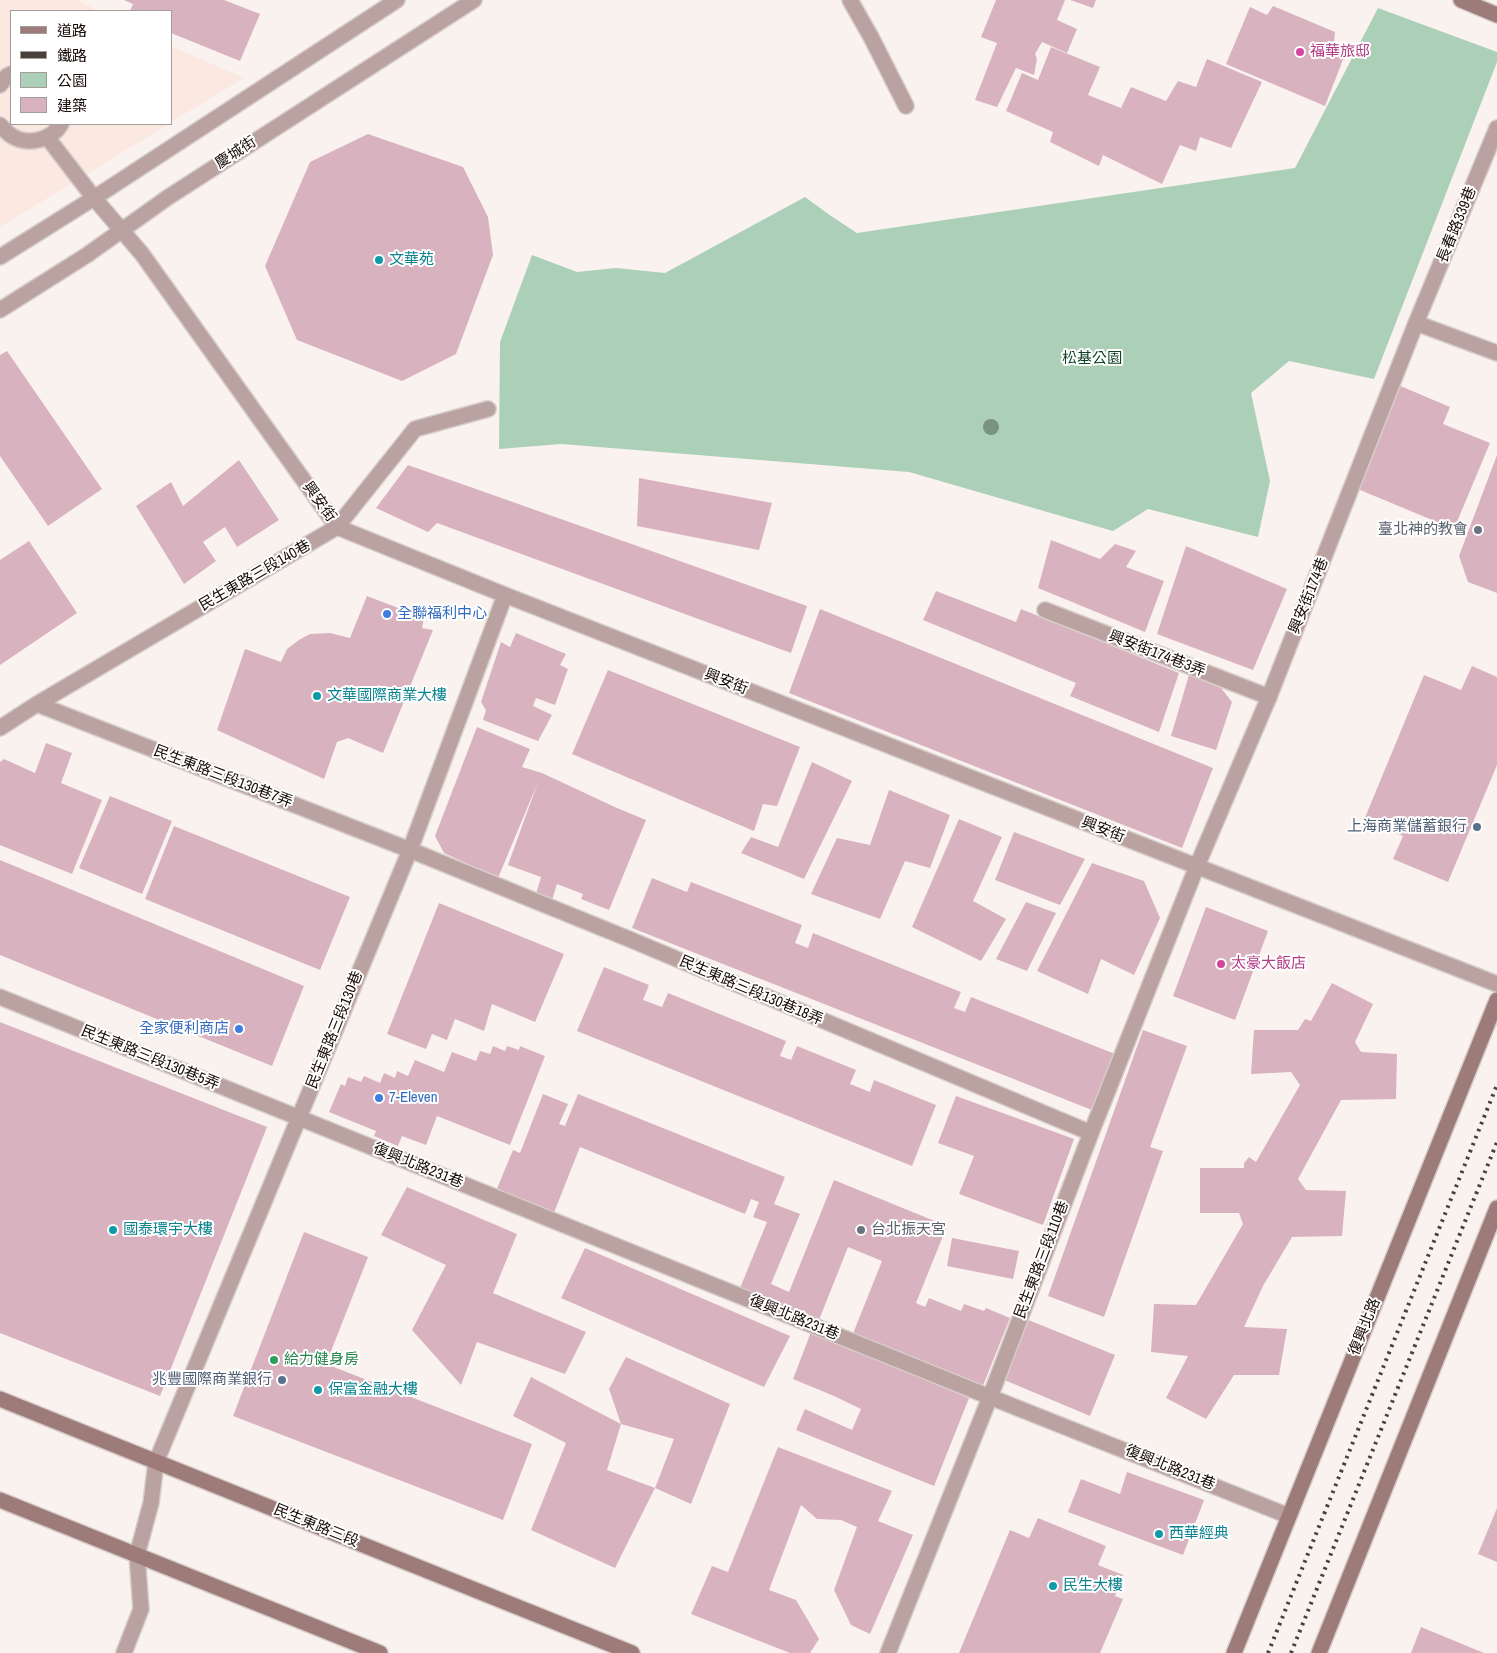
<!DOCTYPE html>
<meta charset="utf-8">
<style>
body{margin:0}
#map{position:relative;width:1497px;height:1653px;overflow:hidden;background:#faf2ef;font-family:"Archivo Narrow","Noto Sans TC",sans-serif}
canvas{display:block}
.legend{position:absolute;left:10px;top:10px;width:162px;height:115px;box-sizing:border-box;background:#fff;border:1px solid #a29d9b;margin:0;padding:6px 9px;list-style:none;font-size:15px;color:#170b06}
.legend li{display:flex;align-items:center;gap:10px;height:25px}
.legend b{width:25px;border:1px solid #a29d9b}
</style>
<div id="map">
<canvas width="1497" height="1653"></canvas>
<ul class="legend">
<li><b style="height:6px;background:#9c7b79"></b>道路</li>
<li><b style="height:6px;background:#4a3f3a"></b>鐵路</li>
<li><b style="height:14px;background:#accfb7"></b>公園</li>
<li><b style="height:14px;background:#d9b2c0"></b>建築</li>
</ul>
</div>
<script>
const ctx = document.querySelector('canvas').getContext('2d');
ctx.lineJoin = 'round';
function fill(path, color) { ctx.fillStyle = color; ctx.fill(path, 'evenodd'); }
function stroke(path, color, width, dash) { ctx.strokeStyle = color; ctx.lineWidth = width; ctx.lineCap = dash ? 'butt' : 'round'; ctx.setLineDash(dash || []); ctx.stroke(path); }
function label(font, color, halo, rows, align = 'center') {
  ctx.font = font + ' "Archivo Narrow","Noto Sans TC",sans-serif'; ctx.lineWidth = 4; ctx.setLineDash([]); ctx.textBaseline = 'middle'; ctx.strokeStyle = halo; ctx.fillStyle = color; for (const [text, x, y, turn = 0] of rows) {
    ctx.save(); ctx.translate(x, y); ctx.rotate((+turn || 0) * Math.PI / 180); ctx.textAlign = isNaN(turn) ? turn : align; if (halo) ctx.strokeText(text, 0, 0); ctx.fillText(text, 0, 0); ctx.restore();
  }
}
fill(new Path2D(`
 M0,0H79L97,11H11V124H169L0,227Z
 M171,46L244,78L171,122Z`), '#fbe8e0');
fill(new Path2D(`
 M1378,8L1497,52V62L1374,379L1289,361L1251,393L1270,481L1258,537L1148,509L1113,531L909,472L561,444L499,449L500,342L532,255L577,272L616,268L665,273L805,197L831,216L857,233L1295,168Z`), '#accfb7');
fill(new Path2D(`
 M124,0H224L260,14L240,61L171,33V11H130L133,4Z
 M996,0H1065L1057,20L1077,29L1067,53L1042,42L1035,54L1037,59L1034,75L1016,68L997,107L975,100L997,43L981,37Z
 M1070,0H1096L1093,8Z
 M1273,6L1335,32L1334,42L1347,49L1325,106L1226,64L1250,7L1267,15Z
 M1051,47L1100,67L1088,95L1121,108L1131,87L1166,101L1178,81L1196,87L1207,59L1262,82L1231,148L1200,137L1196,151L1180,145L1162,184L1103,155L1099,166L1050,142L1053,132L1006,111L1022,73L1038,80Z
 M368,134L463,167L488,217L493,255L456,354L402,381L297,340L265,266L310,162Z
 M7,351L102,489L48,526L0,456V355Z
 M1391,382L1450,407L1443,424L1490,443L1454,529L1348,485Z
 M1497,455V593L1468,582L1459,556Z
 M239,460L279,520L237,547L225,527L203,542L216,561L184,584L136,506L171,482L183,506Z
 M408,465L807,606L791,653L437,523L428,532L376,508Z
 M639,478L772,503L759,550L637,526Z
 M1051,540L1100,559L1115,544L1136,551L1126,567L1164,581L1145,632L1038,588Z
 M29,541L77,613L0,665V560Z
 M1186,546L1287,589L1253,670L1157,634Z
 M936,591L1016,622L1021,609L1179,673L1159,732L1070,696L1076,683L923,620Z
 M367,596L424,618L422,628L433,630L383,753L348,738L337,742L324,779L217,730L245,649L281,662L287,649L299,640L310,634L330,633L350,638Z
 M820,609L1213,768L1182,848L789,693Z
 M516,633L566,654L560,665L568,669L555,705L536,698L533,706L552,715L538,741L483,720L486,710L481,702L501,642L510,647Z
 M1472,666L1497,677V765L1448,882L1393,859L1403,836L1364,820L1424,675L1461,690Z
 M608,670L800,747L777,806L763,804L754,831L572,754Z
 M1189,675L1221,688L1232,702L1216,750L1171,736Z
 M477,727L530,749L522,767L542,773L617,808L646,820L609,910L581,899L583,894L557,884L552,900L536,894L541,877L508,865L538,782L498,878L444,853L435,836Z
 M46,743L72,753L61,783L102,800L72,874L0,845V762L4,759L35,773Z
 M812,762L852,781L804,879L741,853L751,837L778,847Z
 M889,790L950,815L930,868L905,861L880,919L811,894L837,838L870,845Z
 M110,796L172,821L142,894L79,868Z
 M959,819L1002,837L973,901L1006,919L981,961L912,927Z
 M174,826L350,897L320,970L145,899Z
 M1014,832L1085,859L1060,905L995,880Z
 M0,860L304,986L272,1066L0,955Z
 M1092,863L1144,881L1160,918L1134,975L1101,959L1088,994L1037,971Z
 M652,878L687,892L691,882L802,925L795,943L808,948L813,933L961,992L954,1008L965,1012L971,997L1115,1054L1092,1110L632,928Z
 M1026,902L1056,913L1027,971L996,959Z
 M439,903L564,954L535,1022L492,1004L484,1031L455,1019L447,1040L432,1034L426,1049L387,1034Z
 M1206,907L1268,931L1235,1020L1173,996Z
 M604,967L649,985L643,1000L662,1007L668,993L786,1041L780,1056L791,1060L797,1046L856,1070L850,1084L870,1092L874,1080L936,1105L912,1166L577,1031Z
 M1332,983L1373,1004L1355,1042L1361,1052L1397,1054L1396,1099L1341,1100L1298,1179L1306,1190L1346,1191L1342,1236L1292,1237L1263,1286L1244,1327L1287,1329L1279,1375H1234L1206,1419L1166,1398L1188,1356L1151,1352L1154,1304L1196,1305L1243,1224L1239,1213H1200V1168H1244V1163L1249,1157L1256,1162L1300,1085L1291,1072L1251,1074L1254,1030H1298L1305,1019L1311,1021Z
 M0,1022L267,1127L160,1396L0,1333Z
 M1143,1030L1187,1046L1150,1147L1163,1151L1104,1317L1048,1296Z
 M493,1046L505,1051L507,1046L519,1050L520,1046L545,1056L510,1145L437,1116L426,1145L402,1136L398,1146L374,1136L376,1131L329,1112L341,1084L345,1086L348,1077L361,1082L364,1076L380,1083L384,1073L395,1078L397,1071L408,1076L415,1060L444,1072L452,1052L476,1061L480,1051L490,1054Z
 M543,1094L568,1104L559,1124L565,1126L578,1094L785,1177L774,1204L800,1214L771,1284L789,1292L834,1180L947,1226L916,1303L925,1307L929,1298L961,1311L964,1304L984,1311L986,1308L1010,1318L980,1393L850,1341L882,1261L848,1247L817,1325L738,1293L767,1222L753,1217L759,1202L751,1199L745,1214L580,1147L553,1215L496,1191L513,1150L520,1153Z
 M956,1096L1074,1139L1043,1225L959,1194L974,1156L938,1143Z
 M407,1187L517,1234L493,1293L586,1332L565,1374L477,1342L461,1385L412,1330L446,1265L381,1235Z
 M304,1232L368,1257L326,1364L532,1444L503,1520L233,1416Z
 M952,1238L1019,1251L1013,1279L947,1266Z
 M585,1248L790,1336L764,1387L561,1298Z
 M1026,1319L1115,1355L1090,1416L1002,1379Z
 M811,1332L969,1398L934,1486L796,1430L805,1409L852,1430L861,1409L834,1396L793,1379Z
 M626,1357L730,1404L691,1504L655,1488L674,1439L621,1424L609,1389Z
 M531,1377L621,1424L607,1470L655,1488L615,1568L531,1530L566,1443L513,1416Z
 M778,1447L892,1491L878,1521L913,1535L870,1634L851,1625L834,1590L857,1527L841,1520L817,1519L801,1505L769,1590L796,1600L819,1639L810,1653H790L691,1614L712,1566L728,1572Z
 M1127,1472L1204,1500L1183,1555L1068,1512L1081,1479L1120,1494Z
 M1497,1508V1562L1478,1554Z
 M1038,1518L1106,1546L1098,1565L1123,1575L1115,1596L1123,1599L1100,1653H959L1010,1530L1029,1538Z
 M1421,1627L1484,1653H1411Z`), '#d9b2c0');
const lane = new Path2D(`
 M850,0L871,37L906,106
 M0,85L7,76L11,74
 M0,125C4,129 8,134 12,136C28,146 52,140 61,124
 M47,137L94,198L142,254L337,527L505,595L1497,984
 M1045,610L1269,697
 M37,704L410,850L629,939L1091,1133
 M0,728L37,704L337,527
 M124,1653L141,1609L137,1555L151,1503L156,1462L410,850L505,595`);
const street = new Path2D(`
 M0,257L94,198L397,0
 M0,310L87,255L167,198L474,0
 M1416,323L1497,353
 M337,527L415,429L488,409
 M0,997L990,1397L1289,1516
 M888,1653L990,1397L1091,1133L1197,866L1269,697L1416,323L1497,128`);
const secondary = new Path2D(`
 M1461,0L1497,15
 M0,1399L632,1653
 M0,1500L380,1653
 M1234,1653L1497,1000
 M1319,1653L1497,1208`);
stroke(lane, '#d6cdca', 18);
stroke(street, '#d6cdca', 18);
stroke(secondary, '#d6cdca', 18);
stroke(lane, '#baa2a1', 15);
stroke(street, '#baa2a1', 15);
stroke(secondary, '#9c7b79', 15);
stroke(new Path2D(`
 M1268,1653L1497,1085
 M1291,1653L1497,1142`), '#4a3f3a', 4, [2.5, 5]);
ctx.fillStyle = '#799281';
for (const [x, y] of [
 [991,427]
]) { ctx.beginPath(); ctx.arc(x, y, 8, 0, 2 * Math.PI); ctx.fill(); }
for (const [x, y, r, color] of [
 [1300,52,5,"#d1479c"],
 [379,260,5,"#0f9aa8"],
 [1478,530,5,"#6b7280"],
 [387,614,5,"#3f7fe0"],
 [317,696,5,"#0f9aa8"],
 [1477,827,5,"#5c6f8a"],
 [1221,964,5,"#d1479c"],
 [239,1029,5,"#3f7fe0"],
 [379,1098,5,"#3f7fe0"],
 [113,1230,5,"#0f9aa8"],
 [861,1230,5,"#6b7280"],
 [274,1360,5,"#2e9e5b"],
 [282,1380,5,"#5c6f8a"],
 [318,1390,5,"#0f9aa8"],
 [1159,1534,5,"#0f9aa8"],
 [1053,1586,5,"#0f9aa8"]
]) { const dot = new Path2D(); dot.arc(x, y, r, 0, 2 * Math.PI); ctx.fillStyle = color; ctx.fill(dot); stroke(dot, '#fff', 2); }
label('15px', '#b23c85', '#fff', [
 ["福華旅邸",1310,52],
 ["太豪大飯店",1231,964]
], 'left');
label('15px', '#170b06', '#fff', [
 ["慶城街",236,153,-33],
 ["長春路339巷",1457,225,-68],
 ["興安街",319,502,54],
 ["民生東路三段140巷",255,576,-30],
 ["興安街174巷",1309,596,-68],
 ["興安街174巷3弄",1157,654,21],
 ["興安街",726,682,21],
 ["民生東路三段130巷7弄",223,777,21],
 ["興安街",1103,830,21],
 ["民生東路三段130巷18弄",751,991,23],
 ["民生東路三段130巷",335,1030,-68],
 ["民生東路三段130巷5弄",150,1058,22],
 ["復興北路231巷",418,1166,22],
 ["民生東路三段110巷",1042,1260,-69],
 ["復興北路231巷",794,1318,22],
 ["復興北路",1365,1327,-68],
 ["復興北路231巷",1170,1468,22],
 ["民生東路三段",316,1526,22]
]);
label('15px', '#0d838f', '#fff', [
 ["文華苑",389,260],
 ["文華國際商業大樓",327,696],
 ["國泰環宇大樓",123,1230],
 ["保富金融大樓",328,1390],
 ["西華經典",1169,1534],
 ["民生大樓",1063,1586]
], 'left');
label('15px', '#0f4327', '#fff', [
 ["松基公園",1092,359]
]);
label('15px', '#5b616d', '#fff', [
 ["臺北神的教會",1468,530],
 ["台北振天宮",871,1230,"left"]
], 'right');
label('15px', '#366cbe', '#fff', [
 ["全聯福利中心",397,614],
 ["全家便利商店",229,1029,"right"],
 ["7-Eleven",389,1098]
], 'left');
label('15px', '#4e5e75', '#fff', [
 ["上海商業儲蓄銀行",1467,827],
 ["兆豐國際商業銀行",272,1380]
], 'right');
label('15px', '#27864d', '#fff', [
 ["給力健身房",284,1360]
], 'left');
</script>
